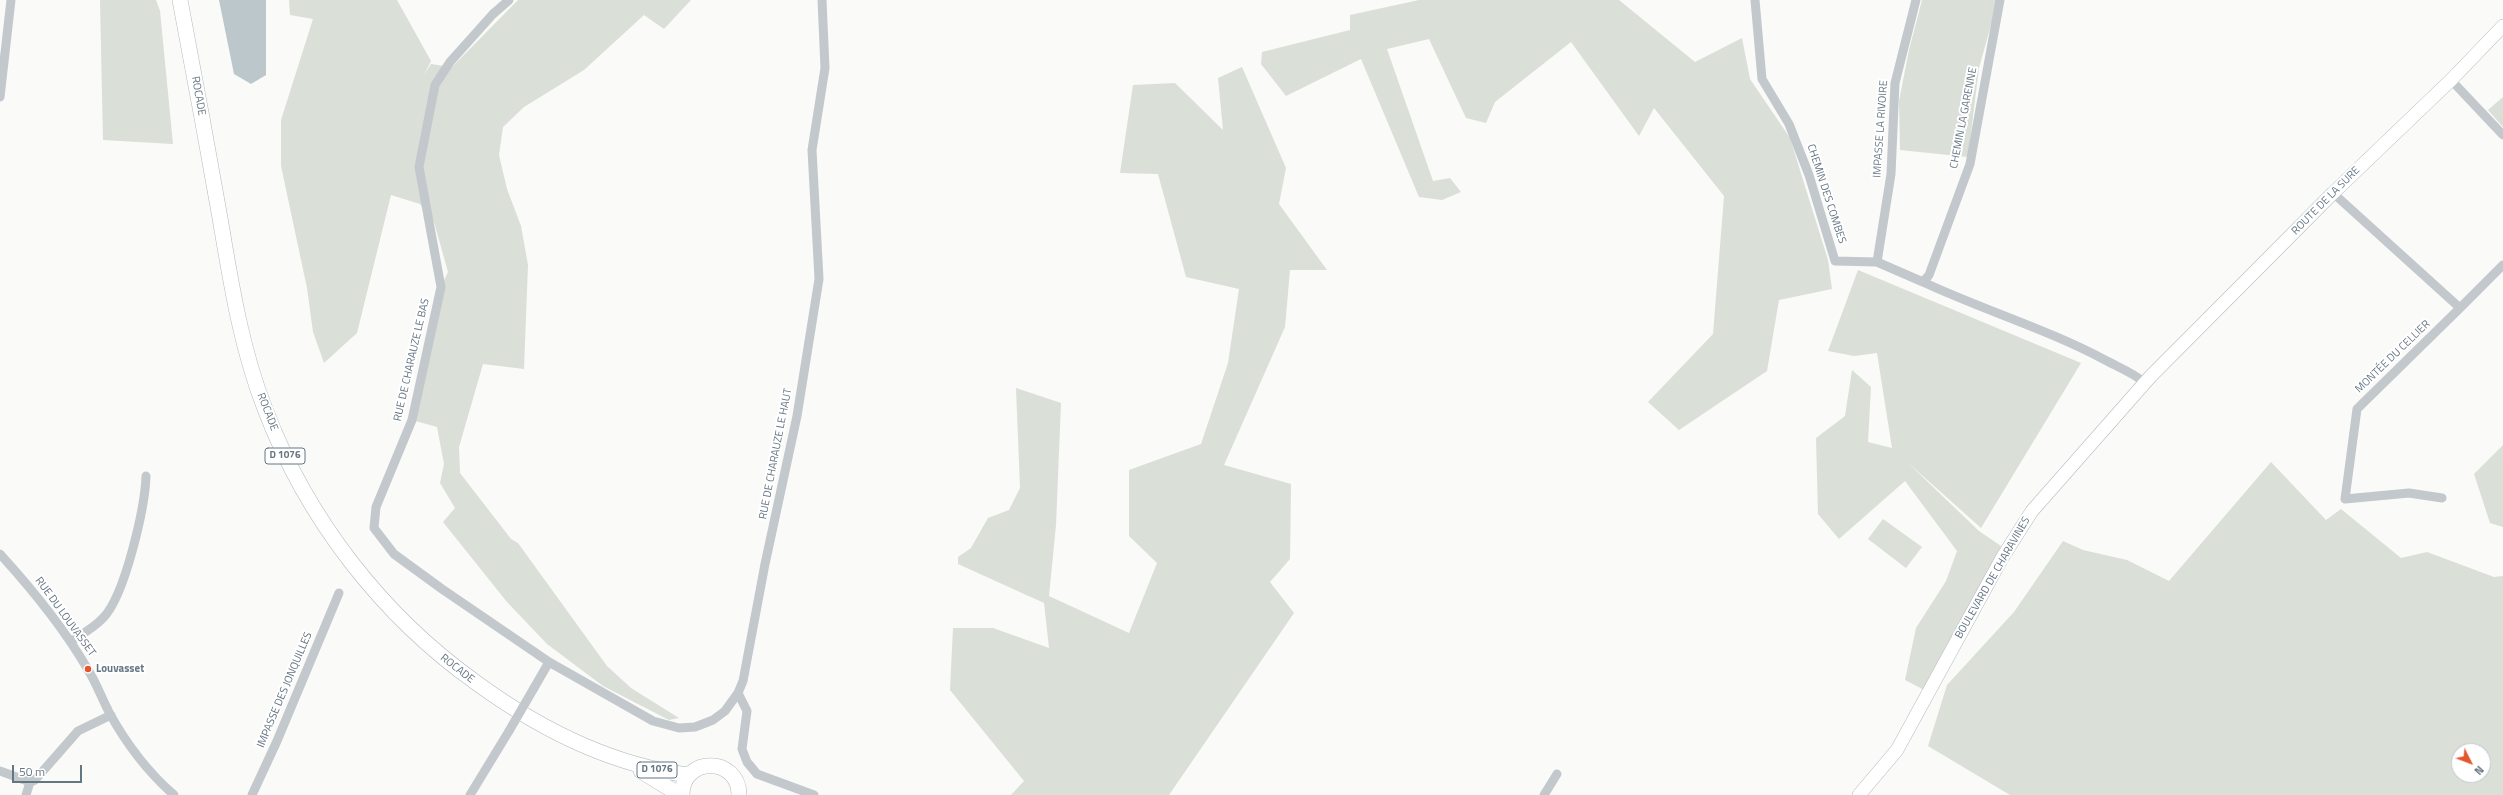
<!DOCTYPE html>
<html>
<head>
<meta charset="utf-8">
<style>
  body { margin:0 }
  #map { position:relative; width:2503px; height:795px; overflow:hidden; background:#fafaf8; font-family:"Titillium Web",sans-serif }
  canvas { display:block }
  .north { position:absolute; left:2451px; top:743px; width:40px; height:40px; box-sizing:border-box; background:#fff; border:1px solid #c1c8cd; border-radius:50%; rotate:132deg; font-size:11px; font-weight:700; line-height:16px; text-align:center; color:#657683 }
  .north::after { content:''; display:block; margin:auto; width:14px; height:18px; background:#e4572e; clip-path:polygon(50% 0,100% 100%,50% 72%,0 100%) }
  .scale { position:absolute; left:12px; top:765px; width:70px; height:18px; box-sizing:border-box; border:2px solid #657683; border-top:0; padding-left:5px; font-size:12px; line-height:14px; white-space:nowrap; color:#657683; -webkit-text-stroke:3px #fff; paint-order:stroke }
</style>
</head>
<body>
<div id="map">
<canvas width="2503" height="795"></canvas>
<div class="north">N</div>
<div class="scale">50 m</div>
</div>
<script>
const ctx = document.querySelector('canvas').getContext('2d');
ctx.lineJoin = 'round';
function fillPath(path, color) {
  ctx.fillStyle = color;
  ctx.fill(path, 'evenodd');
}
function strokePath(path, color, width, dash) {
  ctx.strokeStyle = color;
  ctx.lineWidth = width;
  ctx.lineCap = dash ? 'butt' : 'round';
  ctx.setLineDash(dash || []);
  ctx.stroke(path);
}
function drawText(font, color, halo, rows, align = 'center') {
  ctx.font = font + ' "Titillium Web",sans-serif';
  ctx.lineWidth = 4;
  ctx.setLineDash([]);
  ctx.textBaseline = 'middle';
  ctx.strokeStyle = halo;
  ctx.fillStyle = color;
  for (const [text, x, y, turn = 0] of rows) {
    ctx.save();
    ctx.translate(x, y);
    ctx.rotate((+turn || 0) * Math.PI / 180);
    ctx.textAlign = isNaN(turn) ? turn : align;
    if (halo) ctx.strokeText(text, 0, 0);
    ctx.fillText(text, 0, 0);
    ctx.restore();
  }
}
const green = new Path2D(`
  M100,0h56l4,11 13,133 -70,-4z
  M289,0h108l34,61 -7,14 7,-11 21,3 66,-67h173l-27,29 -20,-14 -60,55 -60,37 -21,20 -4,28 8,34 14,37 7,39 -4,104 -41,-5 -24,83 1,26 51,66 7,4 89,123 24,22 48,30 -10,2 -66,-34 -56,-42 -40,-42 -64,-80 12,-14 -15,-25 4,-19 -7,-37 -25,-7 29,-133 7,-15 -14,-50 -14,-18 -29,-9 -34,138 -33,30 -11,-31 -6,-44 -26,-122v-46l32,-101 -23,-4z
  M1419,0h200l76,62 47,-24 8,41 40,59 38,122 4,29 -53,11 -12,71 -88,59 -31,-28 65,-68 11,-138 -70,-88 -15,28 -68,-94 -76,60 -9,21 -20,-5 -37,-79 -42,10 46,132 17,-3 11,14 -19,8 -23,-3 -58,-138 -75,37 -25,-32 1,-12 88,-22v-15z
  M1922,0h76l-19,68 -11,89 -68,-7 -1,-49 10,-51z
  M1242,67l44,101 -7,36 48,66h-37l-5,57 -61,138 67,19 -1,75 -20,23 24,31 -125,182h-158l13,-14 -74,-91 3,-62h40l56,20 -5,-45 -86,-39v-7l13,-9 17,-30 21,-8 11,-22 -4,-100 45,15 -5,122 -7,71 80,37 28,-70 -28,-27v-66l72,-26 27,-81 11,-74 -53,-12 -28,-103 -38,-1 13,-88 42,-2 48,47 -5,-52z
  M2503,97v30l-15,-17z
  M1858,270l223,93 -100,165 -75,-67 73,70 22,15 -73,146 -23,-12 11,-52 30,-47 11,-30 -52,-70 -66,58 -21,-25 -2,-76 29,-22 7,-46 19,17 -3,55 24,6 -15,-95 -23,3 -26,-5z
  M2503,445v82l-13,-4 -16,-49z
  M2271,462l55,58 15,-11 60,49 26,-6 67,25 9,-1v219h-493l-82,-49 19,-61 67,-73 49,-71 20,9 44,10 42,21zM2459,751h24v24h-24z
  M1883,519l39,28 -16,21 -38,-29z`);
const water = new Path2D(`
  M219,0h47v75l-15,9 -17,-10z`);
const street = new Path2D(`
  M509,0l-16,14 -43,48 -15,23 -16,82 22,120 -29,133 -36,87 -2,21 20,26 48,35 107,73 104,59 26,7 16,-1 18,-7 12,-9 13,-18 5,-12 22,-117 32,-148 22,-137 -7,-129 13,-82 -3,-68
  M1755,0l7,79 27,45 20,51 26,86 42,1 46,20 6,-7 41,-111 30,-164
  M2451,80l52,55
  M0,97l11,-97
  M2333,193l127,115 43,-43
  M1877,262l14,-88 4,-91 21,-83
  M1923,282c60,28 124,47 182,78 13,7 29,13 40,23
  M2442,498l-33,-5 -64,6 12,-90 103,-101
  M0,554c32,35 63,73 87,114 9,14 15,31 23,46 16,29 39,59 64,81
  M71,641c11,-7 23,-13 32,-23 22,-22 42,-111 43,-142
  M534,688l15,-26
  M738,693l9,18 -5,38 5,13 10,12 57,21
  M0,771l30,11
  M26,795l4,-13 5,-2 43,-49 33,-16
  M252,795l25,-54 62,-148
  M470,795l39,-64
  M1544,795l13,-21`);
const secondary = new Path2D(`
  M1859,795l38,-45 105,-192 30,-47 118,-134 183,-184 118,-113 52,-54`);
const primary = new Path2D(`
  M180,0c14,73 27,145 40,218 11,65 21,130 45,191 42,110 117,207 213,275 62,45 134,81 210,91
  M641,771l39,24
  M682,795c0,-39 57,-39 57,0`);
const streetBridge = new Path2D(`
  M509,731l25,-43`);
const markers = [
  [88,669,4,"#e4572e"]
];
const shields = [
  [285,456,40],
  [657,770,40]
];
const shieldNames = [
  ["D 1076",285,456],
  ["D 1076",657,770]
];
const streetNames = [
  ["ROCADE",198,96,80],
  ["CHEMIN LA GARENNE",1964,118,-79],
  ["IMPASSE LA RIVOIRE",1881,129,-86],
  ["CHEMIN DES COMBES",1826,194,72],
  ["ROUTE DE LA SURE",2326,201,-45],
  ["MONTÉE DU CELLIER",2393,357,-44],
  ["RUE DE CHARAUZE LE BAS",412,360,-77],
  ["ROCADE",267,412,69],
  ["RUE DE CHARAUZE LE HAUT",776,454,-79],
  ["BOULEVARD DE CHARAVINES",1993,578,-60],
  ["RUE DU LOUVASSET",65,617,54],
  ["ROCADE",457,669,38],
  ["IMPASSE DES JONQUILLES",285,690,-67]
];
const poiNames = [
  ["Louvasset",96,669]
];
fillPath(green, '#dadfd7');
fillPath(water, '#bbc7cb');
strokePath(secondary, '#b3babf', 14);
strokePath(primary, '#b5babe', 16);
strokePath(street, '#c3c8cc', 9);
strokePath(secondary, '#fff', 13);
strokePath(primary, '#fff', 15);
strokePath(streetBridge, '#c3c8cc', 9);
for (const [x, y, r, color] of markers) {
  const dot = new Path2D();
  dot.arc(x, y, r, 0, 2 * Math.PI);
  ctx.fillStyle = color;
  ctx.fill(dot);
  strokePath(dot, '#fff', 1.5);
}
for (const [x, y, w] of shields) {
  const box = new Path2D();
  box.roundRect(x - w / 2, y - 8, w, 16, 3);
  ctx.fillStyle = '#fff';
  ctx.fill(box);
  strokePath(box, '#657683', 1);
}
drawText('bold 10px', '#657683', null, shieldNames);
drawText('11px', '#657683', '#fff', streetNames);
drawText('bold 11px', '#657683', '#fff', poiNames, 'left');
</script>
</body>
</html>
